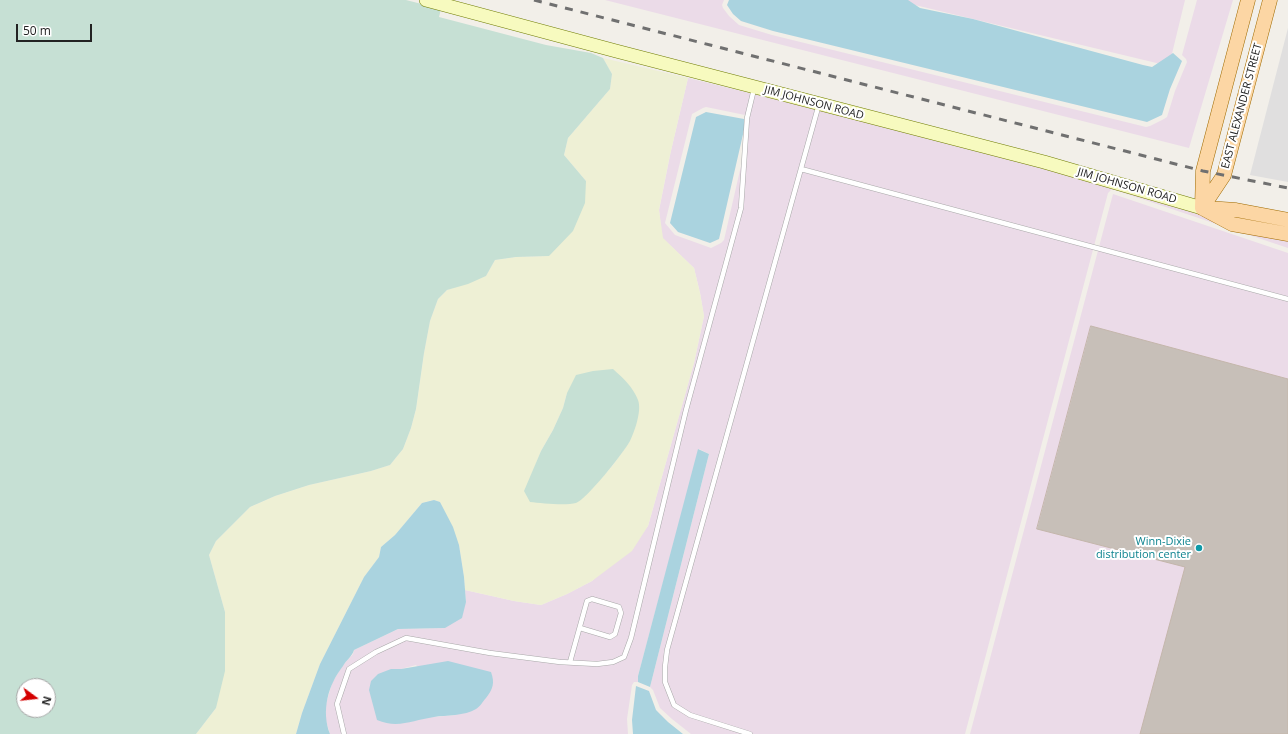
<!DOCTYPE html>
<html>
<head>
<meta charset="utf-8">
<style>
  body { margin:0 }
  #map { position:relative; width:1288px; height:734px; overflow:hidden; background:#f2efe9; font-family:"Open Sans",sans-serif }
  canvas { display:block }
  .north { position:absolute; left:16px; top:678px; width:40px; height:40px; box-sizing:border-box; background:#fff; border:1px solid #a7a7a7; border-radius:50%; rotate:105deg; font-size:11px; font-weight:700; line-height:16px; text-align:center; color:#222 }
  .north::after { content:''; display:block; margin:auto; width:14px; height:18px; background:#d40000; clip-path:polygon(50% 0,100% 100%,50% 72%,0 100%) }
  .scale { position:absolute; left:16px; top:24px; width:76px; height:18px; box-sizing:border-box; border:2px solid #222; border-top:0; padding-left:5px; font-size:12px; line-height:14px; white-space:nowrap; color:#222; -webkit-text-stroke:3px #fff; paint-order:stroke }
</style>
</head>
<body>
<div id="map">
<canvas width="1288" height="734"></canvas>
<div class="north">N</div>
<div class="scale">50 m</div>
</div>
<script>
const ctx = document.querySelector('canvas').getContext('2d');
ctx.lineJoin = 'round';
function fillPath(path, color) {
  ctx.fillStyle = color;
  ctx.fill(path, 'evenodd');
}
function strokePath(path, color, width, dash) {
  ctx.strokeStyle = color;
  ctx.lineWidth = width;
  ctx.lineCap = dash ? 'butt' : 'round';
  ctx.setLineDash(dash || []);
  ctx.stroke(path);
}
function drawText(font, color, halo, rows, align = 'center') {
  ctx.font = font + ' "Open Sans",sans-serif';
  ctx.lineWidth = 4;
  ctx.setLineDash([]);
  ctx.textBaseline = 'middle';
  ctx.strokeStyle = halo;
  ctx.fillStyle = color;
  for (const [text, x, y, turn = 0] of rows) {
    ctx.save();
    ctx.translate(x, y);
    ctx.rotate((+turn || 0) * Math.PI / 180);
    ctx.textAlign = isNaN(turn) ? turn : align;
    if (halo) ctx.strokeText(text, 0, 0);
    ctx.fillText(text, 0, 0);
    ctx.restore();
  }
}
const residential = new Path2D(`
  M1288,28v154l-38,-7z`);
const industrial = new Path2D(`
  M605,0h119l-2,5 1,3 6,8 10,9 33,10 374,92 4,-1 14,-7 3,-2 8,-26 12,-29 -1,-3 -4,-4 15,-55h36l-44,148z
  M894,0h291l-16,66z
  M688,78l152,37 202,52 246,72v9l-173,-58h-4l-3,3 -143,541h-274l-19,-15 -12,-11 -7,-18 -3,-3 59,-233 -10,-5 -61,227v6h-4l-2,3 -5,34 1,15h-298l-4,-13v-17l6,-21 10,-17 11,-12 1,-4 44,-21 47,-1 21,-26 -1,-12 49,11 27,4 26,-11 25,-13 56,-55 46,-163 10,-47 -4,-23 -6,-25 -32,-30 -3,-28 11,-55zM706,107l39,8 3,2 1,2v12l-25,109 -3,3 -10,5 -36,-13 -10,-12 27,-109 11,-6zM416,665l40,50 -22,2 -43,-48h10z
  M1113,194l175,59v481h-318z`);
const farmland = new Path2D(`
  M603,58l85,20 -18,77 -11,55 4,28 31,30 6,25 4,23 -10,47 -46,163 -16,25 -40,30 -25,13 -26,11 -27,-4 -49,-11 -1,-13 -5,-32 -19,-43 -6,-2 -12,3 -27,32 -14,12 -2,10 -15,20 -44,87 -18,49 -6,21h-100l20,-26 8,-76 1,-20 -16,-57 7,-14 34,-34 25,-11 34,-11 62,-14 19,-6 13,-16 8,-21 5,-19 8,-56 6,-32 8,-22 9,-9 39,-14 9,-16 21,-3 33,-1 37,-75 -22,-26 4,-17 42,-49 2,-15zM567,393l63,48 -17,24 -22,25 -57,-21 7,-18 12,-21 10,-22z`);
const wetland = new Path2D(`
  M0,0h406l35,9 -2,8 107,28 45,8 12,5 9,16 -2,15 -42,49 -4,17 22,26 -1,22 -12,28 -24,25 -33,1 -21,3 -9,16 -18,8 -21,6 -9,9 -8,22 -6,32 -8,56 -5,19 -8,21 -13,16 -19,6 -62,14 -34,11 -25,11 -34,34 -7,14 16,57v59l-9,37 -20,26h-196zM24,686h24v24h-24z
  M613,369c10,9 20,18 25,31 4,10 -3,31 -8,41 -6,11 -43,58 -54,62 -11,3 -35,0 -46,-1l-6,-11 17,-40 12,-21 10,-22 4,-15 9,-18 17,-4z`);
const water = new Path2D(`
  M729,0h179l12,8 53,11 170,46 9,2 21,-14 9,8 -12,28 -8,26 -15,7 -374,-91 -32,-10 -8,-7 -6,-9z
  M706,112l38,7v11l-25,109 -9,4 -32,-11 -8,-9 26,-106z
  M698,449l11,5 -59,233 -12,-5v-6z
  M434,500l6,2 13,25 6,18 5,32 2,25 -4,16 -17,10 -47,1 -44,21c-2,7 -8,10 -11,16 -15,19 -22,45 -13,68h-34l6,-21 18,-49 44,-87 15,-20 2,-10 14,-12 27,-32z
  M448,661l43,11c4,11 2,17 -5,26 -3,3 -6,9 -10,11 -11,7 -30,6 -42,8 -21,3 -36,12 -57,3l-8,-30 2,-9 7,-7 13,-5h10z
  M636,686l13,5 7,19 12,12 15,12h-50l-1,-14z`);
const building = new Path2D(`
  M1091,326l197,53v355h-148l45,-167 -148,-38z`);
const lane = new Path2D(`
  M801,169l487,130
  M570,662l17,-61 5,-2 27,8 2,6 -6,21 -5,3 -30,-9
  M344,734l-7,-30 12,-35 27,-17 30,-14 84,15 70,9 37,2 16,-2 11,-5 7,-19 55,-228 55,-202 6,-90 7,-29
  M750,734l-60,-19 -16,-10 -9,-23v-15l2,-17 152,-546`);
const secondary = new Path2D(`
  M426,0l190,51 428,111 158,46`);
const primary = new Path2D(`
  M1202,207l1,-36 45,-171
  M1202,208l22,-33 46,-175
  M1202,208l30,16 56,10
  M1207,208l29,2 52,10`);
const rail = new Path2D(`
  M534,0l669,171 85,17`);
const markers = [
  [1199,548,4,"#0f9aa8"]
];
const streetNames = [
  ["JIM JOHNSON ROAD",814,103,15],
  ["EAST ALEXANDER STREET",1242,106,-75],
  ["JIM JOHNSON ROAD",1127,186,16]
];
const cultureNames = [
  ["Winn-Dixie",1191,542],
  ["distribution center",1191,555]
];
fillPath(residential, '#e0dfdf');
fillPath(industrial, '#ebdbe8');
fillPath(farmland, '#eef0d5');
fillPath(wetland, '#c6e0d4');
fillPath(water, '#aad3df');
fillPath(building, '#c7bfb8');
strokePath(building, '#c4b6ab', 1);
strokePath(lane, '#a9a9a9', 5.5);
strokePath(secondary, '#707d05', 14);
strokePath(primary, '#a06b00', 15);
strokePath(lane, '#fff', 4.5);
strokePath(secondary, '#f7fabf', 13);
strokePath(primary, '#fcd6a4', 14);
strokePath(rail, '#707070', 3, [8, 8]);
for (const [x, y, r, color] of markers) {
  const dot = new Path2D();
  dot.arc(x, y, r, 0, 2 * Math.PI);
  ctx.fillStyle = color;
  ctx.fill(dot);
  strokePath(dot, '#fff', 1.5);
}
drawText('11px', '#222', '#fff', streetNames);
drawText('11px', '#0d838f', '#fff', cultureNames, 'right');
</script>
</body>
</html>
